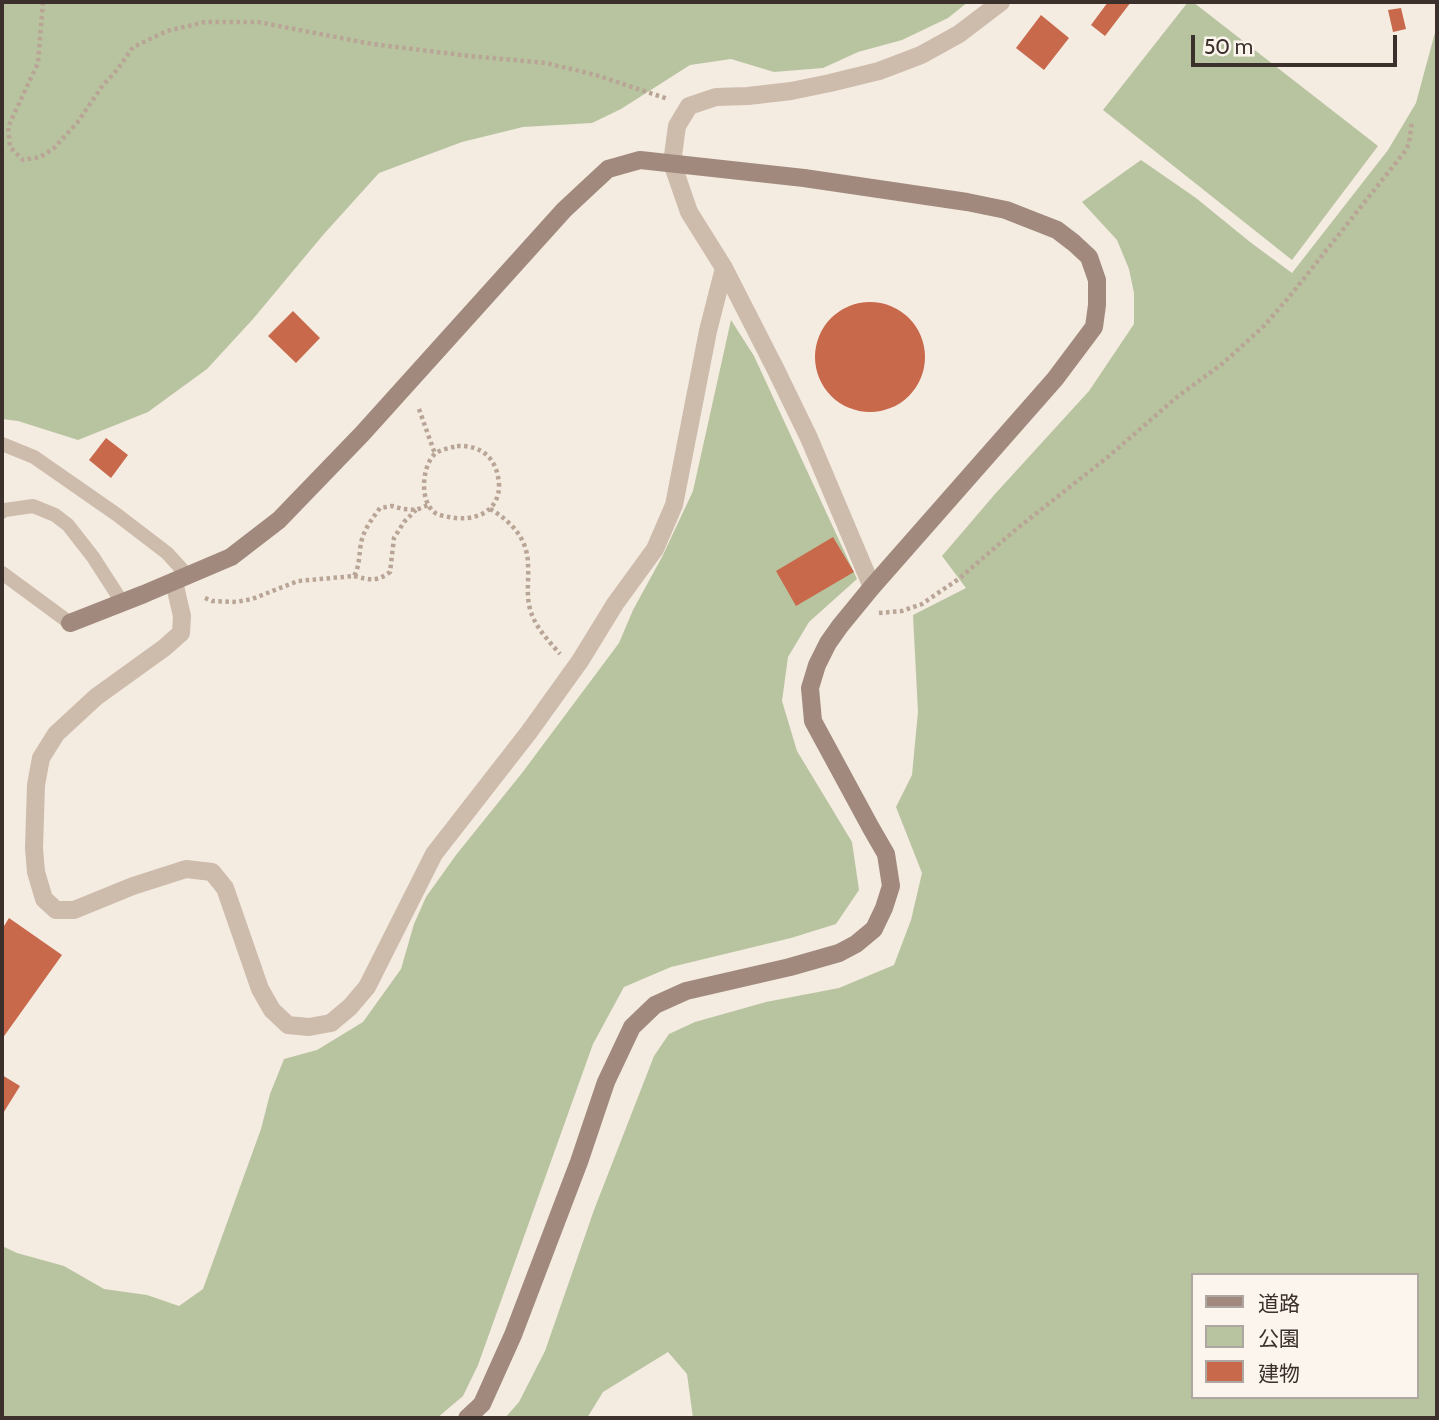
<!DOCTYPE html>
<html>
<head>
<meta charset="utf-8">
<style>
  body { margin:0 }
  #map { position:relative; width:1439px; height:1420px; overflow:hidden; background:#f4ebe1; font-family:Cabin,"Noto Sans JP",sans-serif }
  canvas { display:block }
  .frame { position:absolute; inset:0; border:4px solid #3b302b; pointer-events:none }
  .legend { position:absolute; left:1191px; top:1273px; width:228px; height:126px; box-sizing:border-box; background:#fbf5ee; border:2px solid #aea6a0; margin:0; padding:9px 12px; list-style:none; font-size:21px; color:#3b302b }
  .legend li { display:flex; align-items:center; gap:14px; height:35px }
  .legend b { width:35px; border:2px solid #aea6a0 }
  .scale { position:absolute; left:1191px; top:35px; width:206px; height:32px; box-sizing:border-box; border:4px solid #3b302b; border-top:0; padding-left:9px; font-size:21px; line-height:24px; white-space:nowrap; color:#3b302b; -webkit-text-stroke:5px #fbf5ee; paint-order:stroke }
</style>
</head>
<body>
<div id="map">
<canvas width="1439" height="1420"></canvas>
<div class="frame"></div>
<ul class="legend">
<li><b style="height:9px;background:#a18a7d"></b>道路</li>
<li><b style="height:19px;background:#b8c4a0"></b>公園</li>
<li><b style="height:19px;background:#c8694b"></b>建物</li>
</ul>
<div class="scale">50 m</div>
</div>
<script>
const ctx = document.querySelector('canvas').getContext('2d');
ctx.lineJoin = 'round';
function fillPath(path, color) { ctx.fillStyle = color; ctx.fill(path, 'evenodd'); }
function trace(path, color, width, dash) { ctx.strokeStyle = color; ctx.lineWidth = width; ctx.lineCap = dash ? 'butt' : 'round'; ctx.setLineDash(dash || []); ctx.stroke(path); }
const green = new Path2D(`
  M2,2H968L948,18L902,40L858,52L823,68L774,72L731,59L690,65L621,109L592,123L523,127L462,142L379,173L323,235L253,319L207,369L148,412L78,440L18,421L2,419Z
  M1188,2H1193L1378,146L1292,260L1103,110Z
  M1437,25V1418H693L687,1374L668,1352L603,1392L587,1418H505L519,1402L545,1351L594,1210L654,1056L669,1034L695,1022L766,1002L839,988L894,965L911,920L922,873L896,807L912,775L918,712L913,615L966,588L942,556L995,494L1089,391L1134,324V293L1129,269L1117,240L1082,202L1141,160L1196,198L1250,242L1292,273L1388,150L1416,103ZM1192,1275H1416V1397H1192Z
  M731,320L754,356L857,579L809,622L788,657L782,701L797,751L852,842L859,890L836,924L791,938L671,967L624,987L593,1044L478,1365L463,1396L437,1418H2V1246L17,1253L64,1266L104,1289L147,1295L179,1306L203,1289L261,1129L270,1094L284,1059L317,1050L363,1022L401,969L414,924L426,897L456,855L522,773L619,643L633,610L662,557L693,491Z`);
const building = new Path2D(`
  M1108,2H1131L1105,36L1091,25Z
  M1401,8L1406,29L1393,32L1388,10Z
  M1041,15L1069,38L1044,70L1016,48Z
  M815 357a55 55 0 1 1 110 0a55 55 0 1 1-110 0Z
  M293,311L320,338L296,363L268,336Z
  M106,438L128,455L111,478L89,460Z
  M833,537L854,572L796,606L776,571Z
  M9,918L62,955L2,1039V925L4,926Z
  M2,1075L20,1086L2,1115Z`);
const path = new Path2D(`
  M43,2L38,63L8,127L10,147L23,160L40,157L53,149L77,123L103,85L117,70L133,47L167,31L205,22H258L372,44L470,56L546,63L596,75L668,99
  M419,409L435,454
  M457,446C482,445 497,458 499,484C500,513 473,522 449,517C444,516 437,515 434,512C419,500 422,464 436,453C442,449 450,448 457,446Z
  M490,509C511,521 528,539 528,565C529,580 526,594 530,609C535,627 548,640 560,654
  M354,576C370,580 377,582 390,572L394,538L404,522L416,510
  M205,598L212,601L236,602L252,599L298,581L354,576C360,565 359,554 361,543C364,529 372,519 380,508L392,506L403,509L416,510L428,505
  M879,613L902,611L922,604L960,578L1014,531L1109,456L1177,397L1222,364L1264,326L1294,291L1406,150L1409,143L1412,121`);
const lane = new Path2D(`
  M2,444L34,457L116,514L167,553L188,576
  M2,512L5,510L33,506L55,515L68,525L93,557L122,602
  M2,573L70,623`);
const street = new Path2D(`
  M174,582L182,616L181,633L164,648L96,697L56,734L41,758L36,785L34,848L36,872L44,899L56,910H74L133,886L186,869L212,872L225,888L260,989L272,1010L288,1025L309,1027L331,1023L350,1007L367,987L434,854L529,732L580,661L615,604L655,549L674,505L708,331L724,268
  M872,587L809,438L776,370L724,268L689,212L672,163L677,126L689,106L716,97L748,96L791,91L830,83L879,71L921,55L959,34L1001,2`);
const secondary = new Path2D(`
  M70,623L144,594L231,557L279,520L362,434L564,210L608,169L640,160L804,178L967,202L1006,210L1057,230L1074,243L1089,257L1097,280V305L1094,327L1055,379L872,587L840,626L828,643L817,665L810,688L813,721L871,828L886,854L891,886L884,908L874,929L856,944L839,953L790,967L686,991L655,1005L632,1027L606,1082L579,1162L513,1335L482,1404L467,1418`);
fillPath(green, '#b8c4a0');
fillPath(building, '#c8694b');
trace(path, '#b9a596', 4.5, [3.5, 3.5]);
trace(lane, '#cdbbac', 14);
trace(street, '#cdbbac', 18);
trace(secondary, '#a18a7d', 18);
</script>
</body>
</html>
